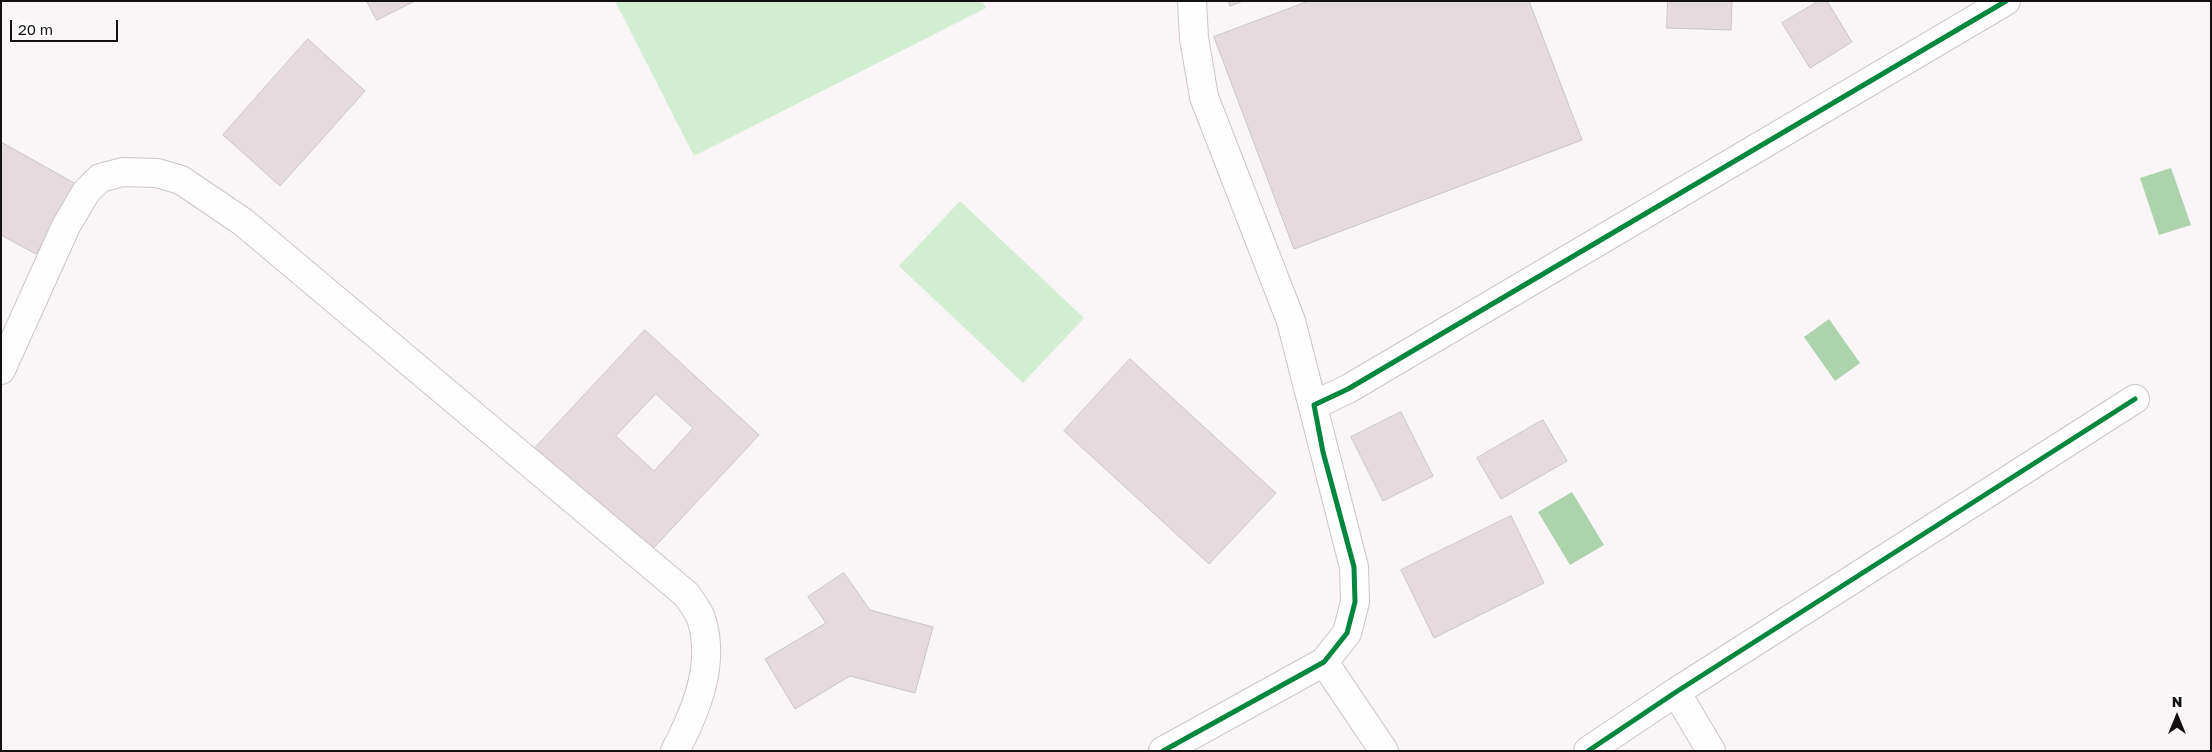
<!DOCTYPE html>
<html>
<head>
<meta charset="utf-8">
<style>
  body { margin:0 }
  #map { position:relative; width:2212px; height:752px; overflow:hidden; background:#faf5f7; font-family:"Golos Text",sans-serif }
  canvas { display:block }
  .frame { position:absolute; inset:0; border:2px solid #121010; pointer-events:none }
  .north { position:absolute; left:2152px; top:692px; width:50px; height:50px; -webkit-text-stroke:4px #fff; paint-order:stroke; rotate:0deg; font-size:14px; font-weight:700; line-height:20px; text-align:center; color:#121010 }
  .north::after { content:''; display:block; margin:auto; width:18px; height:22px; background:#121010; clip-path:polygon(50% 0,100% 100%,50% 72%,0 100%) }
  .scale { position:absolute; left:10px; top:20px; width:108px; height:22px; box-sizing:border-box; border:2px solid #121010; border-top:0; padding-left:6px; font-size:15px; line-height:18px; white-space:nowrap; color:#121010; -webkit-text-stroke:4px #fff; paint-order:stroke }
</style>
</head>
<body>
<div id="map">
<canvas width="2212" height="752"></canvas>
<div class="frame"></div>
<div class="north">N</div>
<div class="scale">20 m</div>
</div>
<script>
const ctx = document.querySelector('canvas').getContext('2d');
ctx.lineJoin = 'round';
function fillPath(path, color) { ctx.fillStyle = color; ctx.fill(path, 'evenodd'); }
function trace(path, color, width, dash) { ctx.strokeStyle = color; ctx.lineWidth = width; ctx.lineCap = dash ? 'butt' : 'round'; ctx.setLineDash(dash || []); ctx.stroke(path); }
const green = new Path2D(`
  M615,1H982L986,8L694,156Z
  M960,201L1084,318L1023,383L899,266Z`);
const water = new Path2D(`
  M2171,168L2191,225L2159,235L2140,178Z
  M1829,319L1860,363L1835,381L1804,337Z
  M1572,492L1604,545L1570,565L1538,512Z`);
const building = new Path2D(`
  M367,1H415L377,20Z
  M1229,1H1243L1230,6Z
  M1309,1H1529L1582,140L1294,249L1214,37Z
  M1668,1H1732L1731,30L1667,28Z
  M1819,1H1827L1852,42L1810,68L1782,23Z
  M308,39L365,91L280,186L223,135Z
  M1,142L76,184L36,254L1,235Z
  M645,330L759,435L648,554L535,448ZM656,394L693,428L654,471L616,436Z
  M1130,359L1276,493L1209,564L1064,431Z
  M1401,412L1433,476L1383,501L1351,437Z
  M1543,420L1567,461L1501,499L1477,458Z
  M1511,516L1544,583L1434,638L1401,570Z
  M844,573L870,610L933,627L915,693L850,676L795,709L765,659L826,623L808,597Z`);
const minor = new Path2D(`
  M1,370L66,226L86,192L100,178L123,172L157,173L181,180L243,222L687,595C691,602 698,610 701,618C716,664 696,711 675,751
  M1314,405L1348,389L2006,1
  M1324,662L1384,751
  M1676,692L1711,751
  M1163,751L1324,662L1347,633L1355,602L1354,567L1291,321L1204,97L1194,38L1192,1
  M1588,751L1676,692L2135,399`);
const cycleway = new Path2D(`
  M1163,751L1324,662L1347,633L1355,602L1354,567L1323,452L1314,405L1348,389L2006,1
  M1588,751L1676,692L2135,399`);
fillPath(green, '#d1efd0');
fillPath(water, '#acd3ac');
fillPath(building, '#e5dbde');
trace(building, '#c8c5c7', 1);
trace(minor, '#cbc7c9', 30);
trace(minor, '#fefefe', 28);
trace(cycleway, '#00873e', 5);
</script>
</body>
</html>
